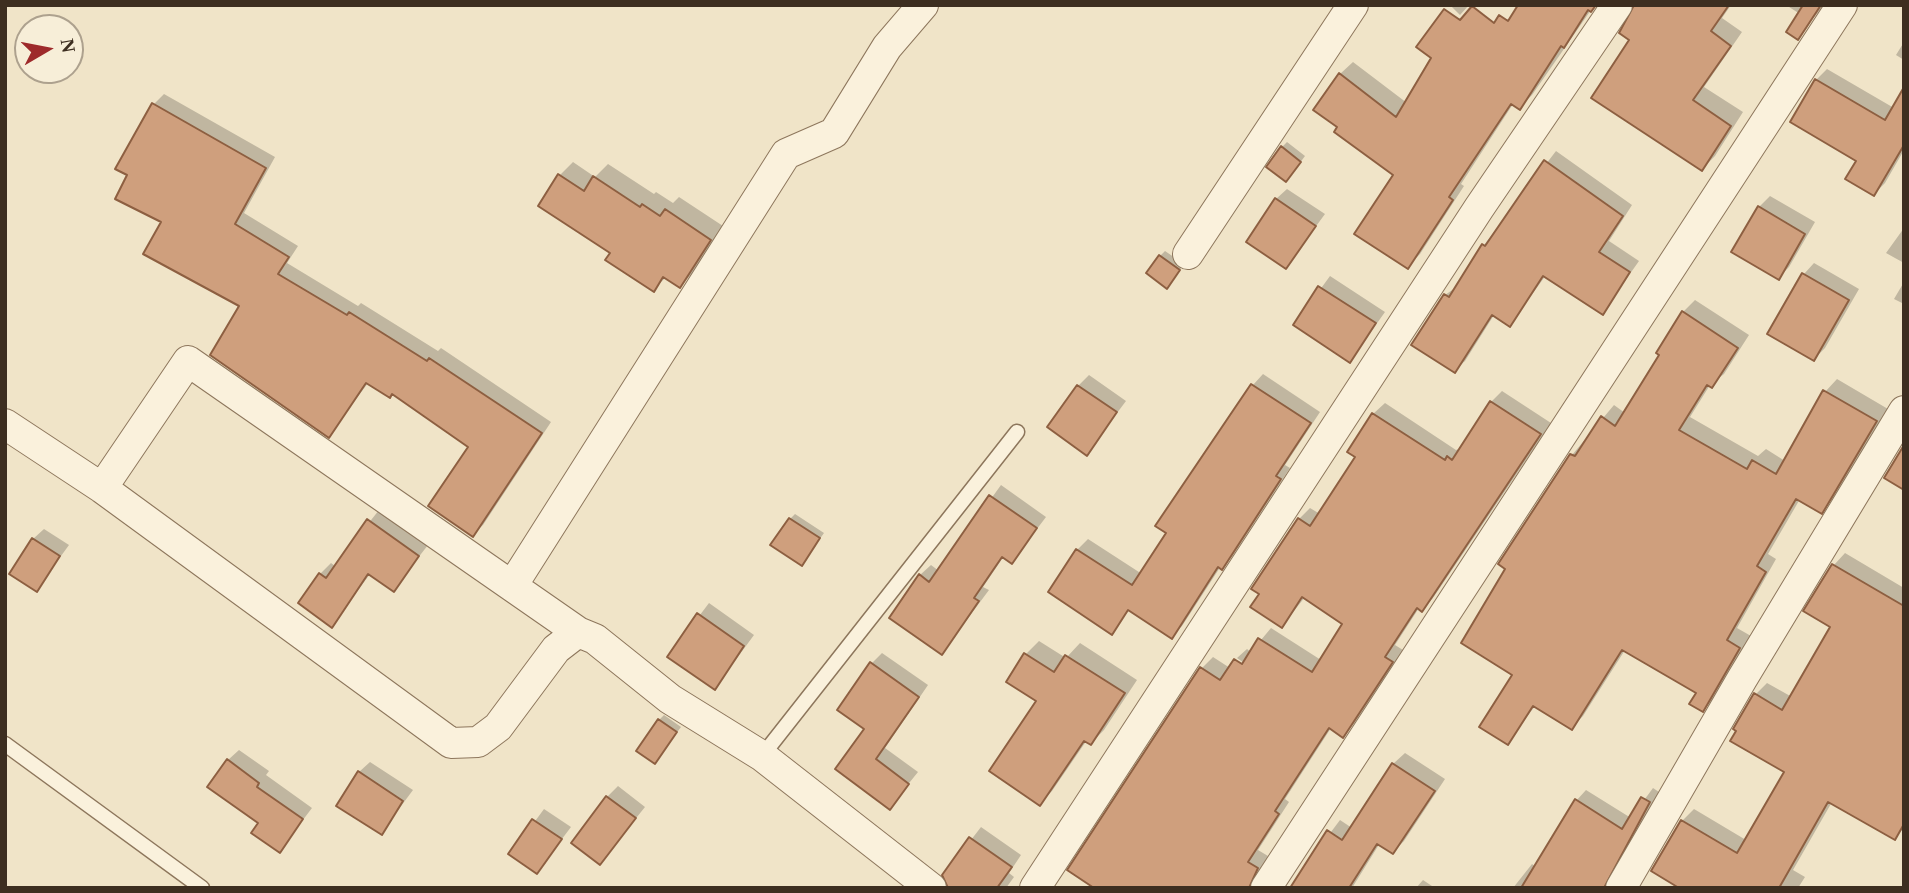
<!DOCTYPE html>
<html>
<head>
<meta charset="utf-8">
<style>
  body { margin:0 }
  #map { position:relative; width:1909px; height:893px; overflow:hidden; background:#f0e4c8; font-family:"Times New Roman",serif }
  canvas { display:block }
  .frame { position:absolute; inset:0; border:7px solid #3d2e20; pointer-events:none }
  .north { position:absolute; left:14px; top:14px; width:70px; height:70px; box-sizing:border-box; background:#f7eed8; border:2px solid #ada18e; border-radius:50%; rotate:80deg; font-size:19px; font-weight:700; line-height:28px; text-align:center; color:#3d2e20 }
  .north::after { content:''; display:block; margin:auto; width:24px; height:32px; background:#9e2a2b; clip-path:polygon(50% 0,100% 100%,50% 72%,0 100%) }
</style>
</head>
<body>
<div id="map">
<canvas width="1909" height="893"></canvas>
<div class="frame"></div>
<div class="north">N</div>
</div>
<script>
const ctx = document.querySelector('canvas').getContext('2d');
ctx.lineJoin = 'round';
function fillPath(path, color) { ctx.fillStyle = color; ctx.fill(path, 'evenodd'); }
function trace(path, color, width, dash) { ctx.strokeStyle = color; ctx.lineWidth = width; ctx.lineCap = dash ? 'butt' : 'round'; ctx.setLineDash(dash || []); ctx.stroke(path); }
const shadow = new Path2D(`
  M1450,5H1469L1460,15Z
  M1519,5L1591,10L1532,95L1519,108L1513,104L1461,184L1464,186L1420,254L1407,267L1395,174L1340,127V74L1353,62L1407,103L1468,85Z
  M1634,5H1731L1722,18L1742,32L1704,87L1743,112L1715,156L1702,169L1631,39Z
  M1786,5H1824L1798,37L1800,14Z
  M1904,42V60L1896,55Z
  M1827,69L1894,108L1904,91V150L1885,183L1874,194L1816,80Z
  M164,94L275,157L244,213L298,246L287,263L358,306L361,303L438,351L441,348L551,422L483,525L472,535L470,447L393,393L368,383L329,435L241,305L163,221L130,175L154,104Z
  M1287,142L1305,156L1291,175L1282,147Z
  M1556,151L1632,205L1609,241L1639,261L1603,312L1546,275L1510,325L1494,315L1465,361L1454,371L1445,295L1458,286L1484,245Z
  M573,162L595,177L608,164L654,194L656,192L673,203L679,197L723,226L693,273L680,286L666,277L653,290L613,253L560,175Z
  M1287,189L1325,214L1286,267L1276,199Z
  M1770,196L1815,222L1789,267L1778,278L1759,207Z
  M1904,228V263L1886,253Z
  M1165,251L1184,264L1172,281L1160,256Z
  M1814,263L1859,289L1825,348L1814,359L1804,274Z
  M1330,276L1385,312L1350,361L1295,324Z
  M1904,282V304L1894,299Z
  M1695,300L1749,335L1724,374L1710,385L1690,417L1758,456L1766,449L1785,461L1825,392L1837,379L1888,409L1833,499L1821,511L1800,499L1768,554L1776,559L1737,628L1751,636L1715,698L1703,710L1698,692L1625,650L1583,716L1571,728L1535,706L1507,743L1515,674L1572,455L1614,405L1625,413L1662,354L1683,312Z
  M1263,374L1320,412L1285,465L1290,468L1232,557L1221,566L1182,626L1171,636L1130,609L1112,632L1077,550L1088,539L1142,574L1169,533L1157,525L1253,385Z
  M1089,375L1126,401L1087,453L1078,386Z
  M1502,391L1551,423L1433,598L1422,610L1419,608L1395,645L1403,650L1354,724L1343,735L1331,728L1285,799L1289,802L1258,850L1268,856L1259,874L1266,888H1088L1090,883L1070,870L1202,668L1213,657L1230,668L1235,662L1250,667L1237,658L1247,649L1251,652L1271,628L1321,660L1345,623L1305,597L1282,626L1299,519L1310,508L1320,514L1358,456L1373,414L1385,403L1456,450L1462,448L1491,402Z
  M1001,485L1046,517L1012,562L1004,556L983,587L989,590L942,653L920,575L931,565L939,571Z
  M379,510L428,545L393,590L370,574L332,625L320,574L331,563L335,566Z
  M795,514L824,533L802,564L790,519Z
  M44,529L69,545L37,589L33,539Z
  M1845,553L1904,588V828L1894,838L1832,802L1793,870L1805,877L1798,888H1679L1682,821L1694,809L1746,840L1786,771L1755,695L1767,683L1792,697L1833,626L1806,611L1834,565Z
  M709,603L754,635L715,688L669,656Z
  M1039,641L1066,658L1080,643L1137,680L1104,730L1091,743L1087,740L1052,791L1039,804L1038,700L1026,654Z
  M882,653L928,685L885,748L918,772L889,808L866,729L871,664Z
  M664,715L681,727L655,762L659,720Z
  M239,750L269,771L266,775L312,808L280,850L260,823L228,760Z
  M1405,753L1445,779L1404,841L1393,852L1380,843L1352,888H1289L1340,820L1352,828L1393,764Z
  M370,762L413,790L381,833L359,772Z
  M618,786L645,807L600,863L607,797Z
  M1653,788L1659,792L1614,874L1604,884L1582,888H1513L1532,864L1536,867L1576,801L1586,790L1631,818Z
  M544,809L571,827L537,872L511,854Z
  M981,827L1021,855L1009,873L1014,877L1006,888H950L944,875Z
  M1423,880L1435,888H1416Z`);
const building = new Path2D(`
  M1518,5H1596L1591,12L1588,10L1564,48L1561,46L1520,110L1511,104L1449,197L1453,200L1408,269L1354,234L1393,175L1334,132L1337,127L1313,110L1339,73L1396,117L1431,58L1416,47L1444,9L1460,20L1472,6L1494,23L1499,15L1508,21Z
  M1634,5H1729L1711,31L1731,46L1693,100L1731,126L1702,171L1591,98L1629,40L1619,33Z
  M1803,5H1821L1798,40L1786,32Z
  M1815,79L1885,120L1904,87V145L1874,196L1845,179L1856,161L1790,122Z
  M152,103L266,168L235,224L289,257L278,274L347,315L349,312L427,361L429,358L542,433L473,537L428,506L468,447L392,394L390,398L366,383L329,438L210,355L239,306L143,254L161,222L115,199L127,175L115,169Z
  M1281,146L1301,162L1286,182L1266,167Z
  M1544,160L1623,216L1599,252L1630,272L1603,315L1543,276L1510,327L1492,315L1455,373L1411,345L1444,294L1449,297L1482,244L1485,246Z
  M558,174L584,191L593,176L640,207L642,204L660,216L665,209L711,240L680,288L663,277L654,292L605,260L610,253L538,206Z
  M1275,198L1316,226L1286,269L1246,242Z
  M1758,206L1805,234L1779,280L1731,252Z
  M1159,255L1180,270L1167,289L1146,273Z
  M1802,273L1849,300L1814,361L1767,334Z
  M1318,286L1376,323L1350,363L1293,325Z
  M1682,311L1738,348L1712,388L1707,385L1679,430L1747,469L1752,460L1776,474L1823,390L1877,421L1822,514L1796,499L1757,566L1766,572L1727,640L1740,648L1703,712L1689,704L1696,693L1622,650L1572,730L1533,706L1508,745L1479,727L1512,675L1461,643L1505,569L1498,564L1570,454L1575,456L1601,416L1615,426L1659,355L1656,353Z
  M1251,384L1311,423L1276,476L1281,479L1222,570L1218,567L1172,639L1128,610L1112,635L1048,592L1076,549L1132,585L1166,533L1155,526Z
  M1077,385L1117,412L1087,456L1047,427Z
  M1490,401L1541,434L1422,612L1417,608L1385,657L1393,662L1343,738L1329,728L1275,811L1279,814L1248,862L1258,868L1249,888H1094L1067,870L1200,667L1220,680L1234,659L1242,664L1258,638L1312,672L1342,624L1302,597L1282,628L1250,607L1259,594L1251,589L1298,518L1310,526L1355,457L1347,452L1372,413L1445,460L1447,456L1452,460Z
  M1904,445V490L1884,478Z
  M989,495L1037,528L1012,564L1002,557L974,598L979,601L942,655L889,618L919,574L929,582Z
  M789,518L820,538L802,566L770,545Z
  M367,519L419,556L394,592L368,574L332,628L298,603L319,573L326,578Z
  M32,538L60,556L37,592L9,574Z
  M1832,564L1904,606V824L1895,840L1828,802L1779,888H1679L1651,871L1681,820L1737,853L1784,772L1730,741L1736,731L1733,729L1754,693L1782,710L1830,627L1803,611Z
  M697,613L744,646L715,690L667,657Z
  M1024,653L1054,672L1065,655L1125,693L1091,745L1084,741L1040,806L989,771L1036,701L1006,682Z
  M870,662L919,697L876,759L909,784L890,810L835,769L864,729L837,710Z
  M658,719L677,732L655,764L636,751Z
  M227,759L259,783L257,787L303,819L280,853L251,833L258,823L207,787Z
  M1392,763L1435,791L1393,854L1377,844L1349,888H1290L1327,830L1342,840Z
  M358,771L403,801L382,835L336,806Z
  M606,796L636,818L600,865L571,843Z
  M1641,797L1650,802L1604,888H1521L1575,799L1622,829Z
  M532,819L562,839L537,874L508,854Z
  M969,837L1012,867L997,888H948L942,875Z`);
const lane = new Path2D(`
  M5,744L202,888
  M762,756L1017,432`);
const street = new Path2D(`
  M1188,254L1353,5
  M5,424L102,488L451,743L478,742L498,727L556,649L578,632L595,639L670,699L762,756L931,888
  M102,488L188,361L578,632
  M512,586L786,154L834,133L887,47L923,5
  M1035,888L1479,208L1617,5
  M1266,888L1842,5
  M1621,888L1742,679L1904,411`);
fillPath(shadow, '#0003');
fillPath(building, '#cf9f7d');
trace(building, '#8d5f41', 2);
trace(lane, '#8d765c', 17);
trace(street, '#8d765c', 32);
trace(lane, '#faf1dc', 14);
trace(street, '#faf1dc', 30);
</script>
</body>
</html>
